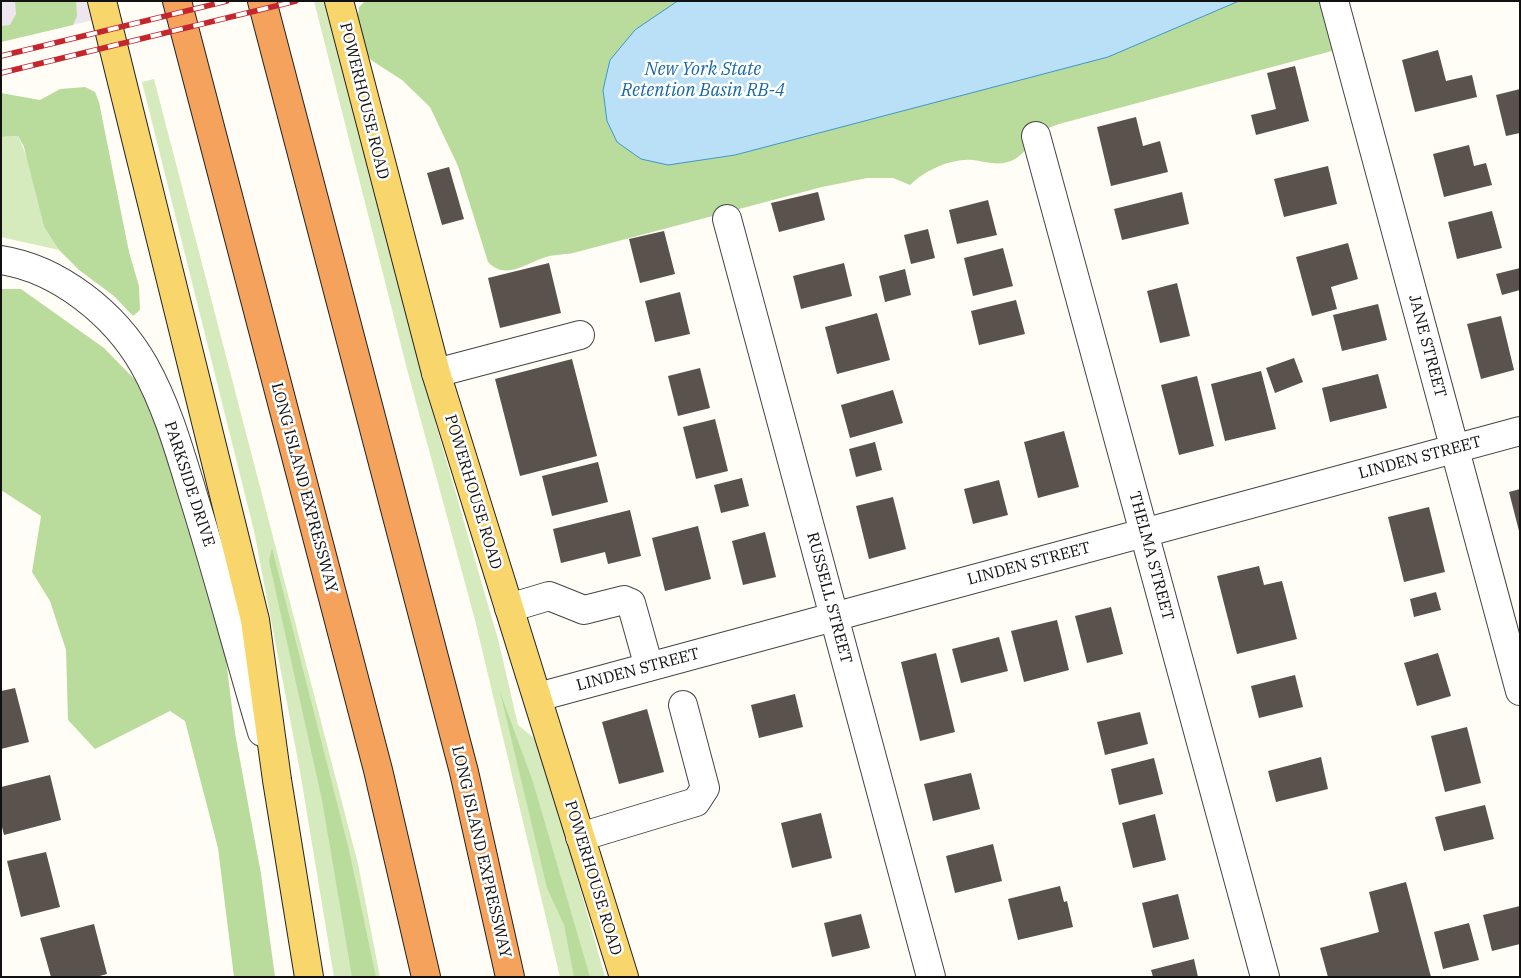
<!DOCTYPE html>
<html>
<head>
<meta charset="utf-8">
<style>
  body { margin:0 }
  #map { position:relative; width:1521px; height:978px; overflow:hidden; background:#fffdf5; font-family:"IBM Plex Serif",serif }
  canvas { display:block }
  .frame { position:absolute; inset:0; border:2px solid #111; pointer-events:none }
</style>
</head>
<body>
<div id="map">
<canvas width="1521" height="978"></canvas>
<div class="frame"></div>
</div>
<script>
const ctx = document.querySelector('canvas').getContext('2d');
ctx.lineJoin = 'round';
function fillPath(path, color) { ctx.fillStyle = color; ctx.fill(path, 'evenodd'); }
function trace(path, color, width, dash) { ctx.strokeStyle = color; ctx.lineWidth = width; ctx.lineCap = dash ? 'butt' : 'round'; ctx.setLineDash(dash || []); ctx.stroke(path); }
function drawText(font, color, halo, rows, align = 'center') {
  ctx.font = font + ' "IBM Plex Serif",serif'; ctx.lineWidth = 5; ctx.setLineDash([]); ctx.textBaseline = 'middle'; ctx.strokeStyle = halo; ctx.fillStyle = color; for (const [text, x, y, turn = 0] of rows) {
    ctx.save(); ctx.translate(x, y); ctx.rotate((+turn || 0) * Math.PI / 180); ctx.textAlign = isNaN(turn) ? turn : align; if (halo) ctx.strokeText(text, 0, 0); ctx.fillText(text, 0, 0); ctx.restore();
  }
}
const industrial = new Path2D(`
  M1,1H102L106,17L1,42Z`);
const green = new Path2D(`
  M314,1H324L424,383L499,643L518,725L539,742L605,977H560L475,620L407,369Z
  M154,79L358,864L380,977H334L300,771L254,531L142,82Z
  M18,136L27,157L44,227L59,250L1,237V137Z`);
const forest = new Path2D(`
  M15,1H76L77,16L73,25L1,42V26L10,25L16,14Z
  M365,1H1331L1343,48L1059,124C1054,126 1046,128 1041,131C1030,140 1026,155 1011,161C998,166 987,162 973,160C952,158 925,170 910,185L893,178H867L822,187L577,252C566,255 556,254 546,257C526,263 506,281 488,262L458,166L430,107L402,80L371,60L360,42L357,24L359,7Z
  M85,87L95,92L99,102L129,252L139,286L140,310L133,316L114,296L79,270L59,250L44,227L24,147L18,136L1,137V93L40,100L60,89Z
  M1,289H21L104,348L145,390L222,626L235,733L261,874L275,977H234L218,848L185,721L170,711L95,749L68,720L66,650L50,601L32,572L41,516L1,490Z
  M272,548L349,850L376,977H352L322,800L269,561Z
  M500,692L533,782L590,977H574L564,925L547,888Z`);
const water = new Path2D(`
  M678,1H1239L1108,57L735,155L668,165L641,159L617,142L607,121L603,90L610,60L635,30Z`);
const building = new Path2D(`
  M1438,50L1446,81L1472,75L1477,97L1415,112L1402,60Z
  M1295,66L1309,121L1256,135L1251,115L1276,109L1267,73Z
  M1520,89V133L1506,136L1496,95Z
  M1136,117L1143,146L1160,141L1168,172L1111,186L1097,127Z
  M1469,145L1474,166L1486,163L1492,185L1444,197L1433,154Z
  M1328,166L1337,204L1284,217L1274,179Z
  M449,167L464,219L442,225L427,173Z
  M818,192L825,220L779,232L771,203Z
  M1182,192L1189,224L1122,240L1114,209Z
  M988,200L997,235L957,244L949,210Z
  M1492,211L1502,248L1457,259L1448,222Z
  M928,229L935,258L911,264L904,235Z
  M664,231L675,274L640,283L629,239Z
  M1348,243L1358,279L1331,287L1337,309L1312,316L1296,257Z
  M1003,248L1013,286L973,296L964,258Z
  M549,263L561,313L500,328L488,278Z
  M844,263L852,296L801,309L793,276Z
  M1520,268V290L1502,295L1496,274Z
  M905,269L911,295L885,302L879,276Z
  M1177,283L1190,336L1160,343L1147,291Z
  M680,292L690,334L655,342L645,301Z
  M1016,300L1025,334L979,345L971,311Z
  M1378,304L1387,340L1342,351L1333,315Z
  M877,313L890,360L837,374L825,327Z
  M1501,316L1514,370L1481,379L1467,324Z
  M1294,358L1303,382L1275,393L1266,368Z
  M572,359L597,456L520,476L495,379Z
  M700,368L710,408L678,416L668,376Z
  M1261,371L1276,429L1225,441L1211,384Z
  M1378,374L1387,408L1330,422L1322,388Z
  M1197,376L1214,446L1179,455L1161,385Z
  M893,390L903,423L850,438L841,405Z
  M715,419L728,471L696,479L683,427Z
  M1064,431L1079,487L1038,498L1024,442Z
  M875,442L882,470L856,477L849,449Z
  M598,462L608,502L552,516L542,476Z
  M742,478L749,506L721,513L714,485Z
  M999,480L1008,515L973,524L964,489Z
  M1520,489V531H1519L1509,492Z
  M893,497L906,549L869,559L856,506Z
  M1429,507L1445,572L1404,582L1388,517Z
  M630,510L641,556L608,564L605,552L561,563L553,529Z
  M698,526L711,579L665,591L652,538Z
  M765,532L776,577L743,585L732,541Z
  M1259,566L1264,585L1282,581L1297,639L1237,654L1217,576Z
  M1436,592L1441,610L1414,617L1410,599Z
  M1111,607L1123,654L1087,663L1075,616Z
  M1057,620L1069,670L1024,682L1011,631Z
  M999,637L1008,671L961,683L952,649Z
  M936,653L955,732L920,741L901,662Z
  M1438,653L1451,696L1417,706L1404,663Z
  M1295,675L1303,707L1259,718L1251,686Z
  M15,688L29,742L1,749V691Z
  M795,694L803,727L759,738L751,705Z
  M647,709L664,772L619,784L602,722Z
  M1140,712L1148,744L1105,755L1097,722Z
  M1467,727L1481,783L1445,792L1431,736Z
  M1321,757L1328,789L1276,802L1268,771Z
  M1154,758L1163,794L1119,805L1111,769Z
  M971,773L980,809L933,821L924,784Z
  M50,775L61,820L4,835L1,823V787Z
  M1485,805L1494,839L1444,851L1435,817Z
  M821,813L832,858L792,868L781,823Z
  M1155,814L1166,860L1133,868L1122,823Z
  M993,844L1002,881L955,893L946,856Z
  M46,852L60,907L21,917L7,861Z
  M1406,882L1431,977H1328L1320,948L1379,932L1369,892Z
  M1060,886L1064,902L1067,901L1073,927L1018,940L1008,899Z
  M1178,894L1189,939L1153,948L1142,903Z
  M1520,906V944L1492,951L1483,915Z
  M861,914L870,948L832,957L824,923Z
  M1469,923L1479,960L1443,969L1434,932Z
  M94,924L107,974L96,977H51L40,938Z
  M1194,959L1198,977H1153L1151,970Z`);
const minor = new Path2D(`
  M1334,1L1520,691
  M1036,136L1265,977
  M727,219L931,977
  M1,260C59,269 115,314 144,365C166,404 179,449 192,492C217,571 238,652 262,732
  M436,373L580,335
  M509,608L549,596L584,610L624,600L631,603L649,667
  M538,697L1520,431
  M580,837L696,802L705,788L683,705`);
const major = new Path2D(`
  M102,1L255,620L277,780L309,977
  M339,1L436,373L624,977`);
const highway = new Path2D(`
  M177,1L378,770L426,977
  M262,1L464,772L510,977`);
const rail = new Path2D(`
  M1,56L227,1
  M1,73L296,1`);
const streetNames = [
  ["POWERHOUSE ROAD",364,101,76],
  ["JANE STREET",1427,346,75],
  ["LINDEN STREET",1420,458,-15],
  ["PARKSIDE DRIVE",189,484,72],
  ["LONG ISLAND EXPRESSWAY",304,488,75],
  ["POWERHOUSE ROAD",473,492,73],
  ["THELMA STREET",1151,556,75],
  ["LINDEN STREET",1029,564,-15],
  ["RUSSELL STREET",829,598,75],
  ["LINDEN STREET",638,670,-15],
  ["LONG ISLAND EXPRESSWAY",481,852,77],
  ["POWERHOUSE ROAD",593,878,73]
];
const waterNames = [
  ["New York State",703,70],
  ["Retention Basin RB-4",703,91]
];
fillPath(industrial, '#eee6ef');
fillPath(green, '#d5ebbd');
fillPath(forest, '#b9dc9c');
fillPath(water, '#b9e0f7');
trace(water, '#3f96cf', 1);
fillPath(building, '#5a524d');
trace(minor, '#444', 30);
trace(major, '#222', 30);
trace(highway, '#222', 30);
trace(minor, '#fff', 28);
trace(major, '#f9d66b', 28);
trace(highway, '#f5a25d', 28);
trace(rail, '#c4262e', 5.5);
trace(rail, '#fff', 4, [11]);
drawText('16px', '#111', '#fff', streetNames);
drawText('italic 18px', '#1768a6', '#fff', waterNames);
</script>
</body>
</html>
